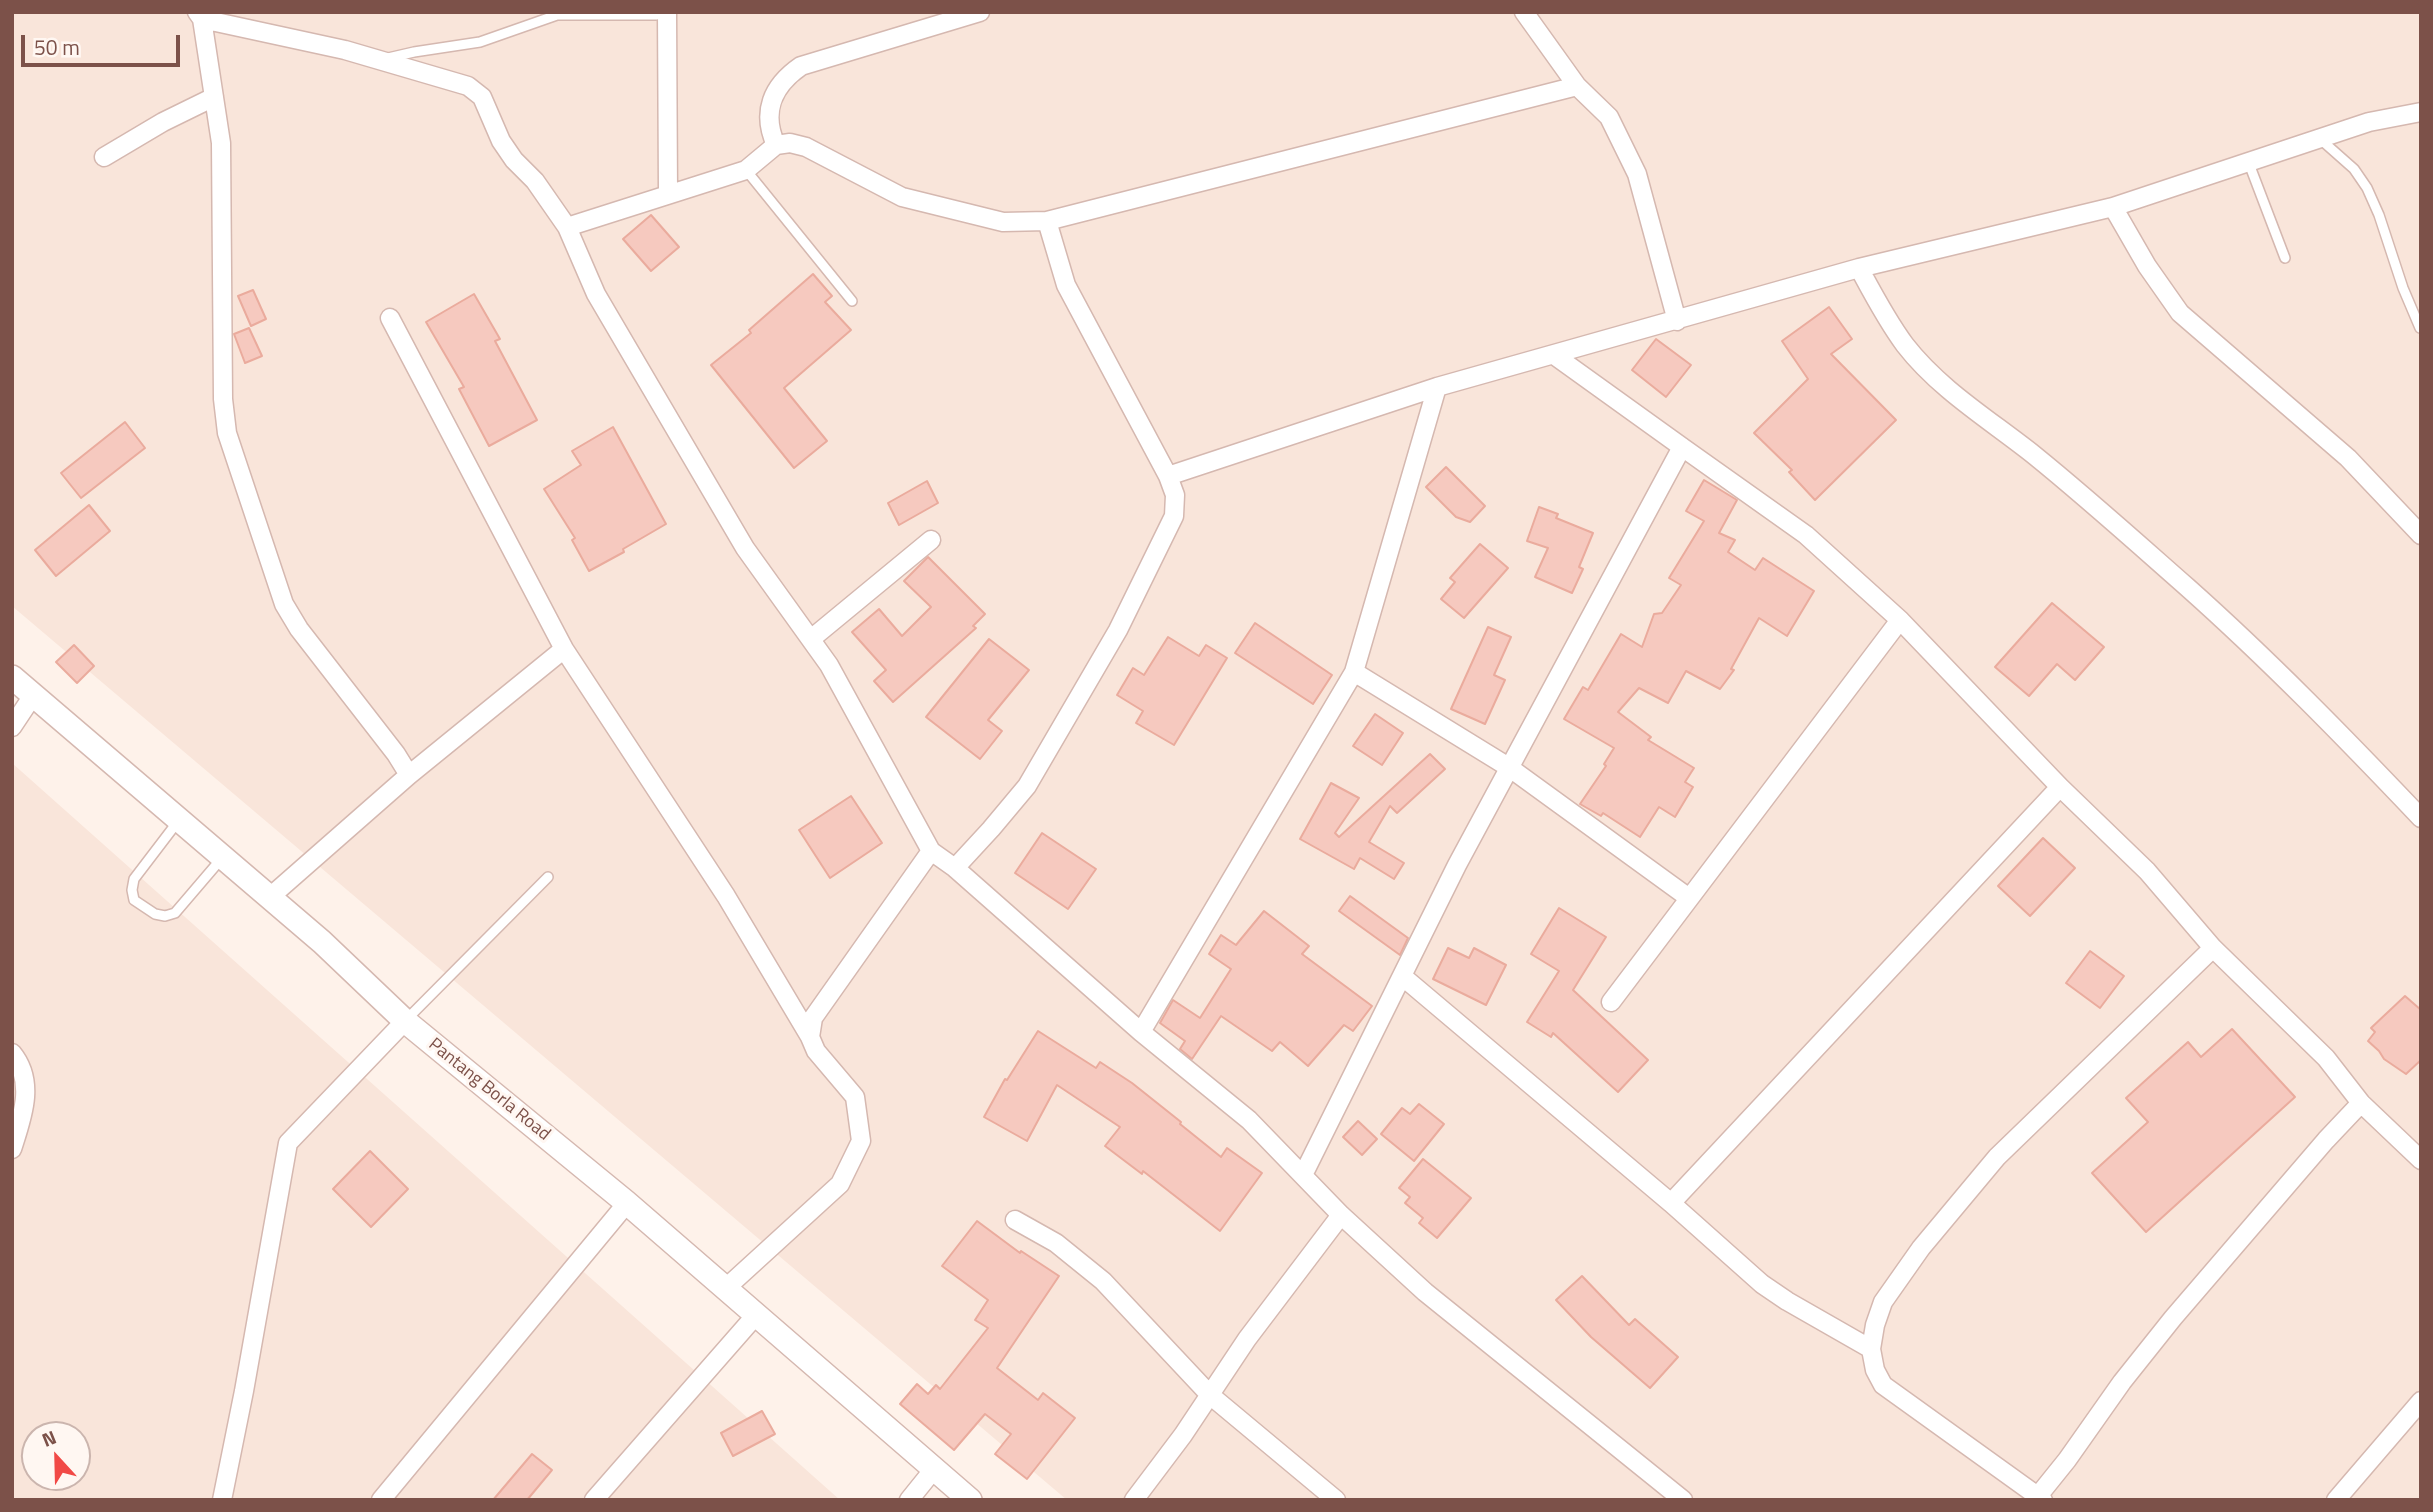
<!DOCTYPE html>
<html>
<head>
<meta charset="utf-8">
<style>
  body { margin:0 }
  #map { position:relative; width:2433px; height:1512px; overflow:hidden; background:#fef2ea; font-family:"Titillium Web",sans-serif }
  canvas { display:block }
  .frame { position:absolute; inset:0; border:14px solid #7c5149; pointer-events:none }
  .north { position:absolute; left:21px; top:1421px; width:70px; height:70px; box-sizing:border-box; background:#fff7f2; border:2px solid #cbb5ae; border-radius:50%; rotate:338deg; font-size:19px; font-weight:700; line-height:28px; text-align:center; color:#7c5149 }
  .north::after { content:''; display:block; margin:auto; width:24px; height:32px; background:#f14946; clip-path:polygon(50% 0,100% 100%,50% 72%,0 100%) }
  .scale { position:absolute; left:21px; top:35px; width:159px; height:32px; box-sizing:border-box; border:4px solid #7c5149; border-top:0; padding-left:9px; font-size:21px; line-height:24px; white-space:nowrap; color:#7c5149; -webkit-text-stroke:5px #fff7f2; paint-order:stroke }
</style>
</head>
<body>
<div id="map">
<canvas width="2433" height="1512"></canvas>
<div class="frame"></div>
<div class="north">N</div>
<div class="scale">50 m</div>
</div>
<script>
const ctx = document.querySelector('canvas').getContext('2d');
ctx.lineJoin = 'round';
function fillPath(path, color) { ctx.fillStyle = color; ctx.fill(path, 'evenodd'); }
function trace(path, color, width, dash) { ctx.strokeStyle = color; ctx.lineWidth = width; ctx.lineCap = dash ? 'butt' : 'round'; ctx.setLineDash(dash || []); ctx.stroke(path); }
function drawText(font, color, halo, rows, align = 'center') {
  ctx.font = font + ' "Titillium Web",sans-serif'; ctx.lineWidth = 6; ctx.setLineDash([]); ctx.textBaseline = 'middle'; ctx.strokeStyle = halo; ctx.fillStyle = color; for (const [text, x, y, turn = 0] of rows) {
    ctx.save(); ctx.translate(x, y); ctx.rotate((+turn || 0) * Math.PI / 180); ctx.textAlign = isNaN(turn) ? turn : align; if (halo) ctx.strokeText(text, 0, 0); ctx.fillText(text, 0, 0); ctx.restore();
  }
}
const residential = new Path2D(`
  M12,12H2421V1500H1067L12,606Z
  M12,763L840,1500H12ZM35,1435H77V1477H35Z`);
const building = new Path2D(`
  M651,215L679,247L651,271L623,239Z
  M813,274L832,296L825,302L851,330L784,388L827,441L794,468L711,365L751,333L749,330Z
  M253,290L266,319L251,326L238,296Z
  M474,294L500,339L495,341L537,420L489,446L459,389L464,387L426,322Z
  M1829,307L1852,339L1831,354L1896,420L1815,500L1789,472L1792,470L1754,433L1808,379L1782,341Z
  M249,328L262,356L245,363L234,334Z
  M1656,339L1691,365L1666,397L1632,370Z
  M125,422L145,448L81,498L61,473Z
  M613,427L666,524L623,549L624,552L589,571L572,540L575,538L544,489L581,465L572,451Z
  M1446,467L1485,506L1470,522L1456,517L1426,487Z
  M1704,480L1737,500L1719,533L1735,540L1728,552L1755,570L1763,558L1814,591L1787,636L1759,618L1731,669L1734,670L1720,689L1686,671L1668,703L1639,688L1618,712L1651,737L1648,740L1694,768L1685,782L1693,787L1675,817L1659,807L1640,837L1603,813L1601,816L1580,804L1606,766L1604,764L1614,748L1564,719L1583,687L1588,690L1621,634L1642,647L1654,614L1662,613L1681,585L1669,578L1704,521L1686,511Z
  M927,481L938,503L899,525L888,503Z
  M89,505L110,531L56,576L35,550Z
  M1539,507L1558,514L1556,518L1593,533L1579,567L1583,569L1572,593L1535,577L1548,548L1527,541Z
  M1480,544L1508,568L1464,618L1441,599L1455,582L1450,578Z
  M928,557L985,614L973,626L976,628L893,702L874,681L886,670L852,632L879,609L902,636L931,607L904,581Z
  M2052,603L2104,647L2075,680L2057,664L2029,696L1995,667Z
  M1255,623L1332,675L1313,704L1235,653Z
  M1488,627L1511,637L1494,675L1505,680L1485,724L1451,709Z
  M1168,637L1199,656L1206,645L1227,658L1174,745L1136,723L1143,711L1117,695L1133,668L1144,675Z
  M989,639L1029,670L988,720L1002,731L980,759L926,717Z
  M74,645L94,666L77,683L56,662Z
  M1375,714L1403,733L1382,765L1353,746Z
  M1430,754L1445,769L1397,813L1390,806L1369,842L1404,863L1394,879L1360,858L1354,869L1300,839L1331,783L1359,798L1335,833L1339,837Z
  M851,796L882,843L830,878L799,830Z
  M1042,833L1096,869L1068,909L1015,873Z
  M2043,838L2075,868L2030,916L1998,886Z
  M1350,896L1408,938L1400,955L1339,911Z
  M1559,908L1606,937L1573,990L1648,1060L1618,1092L1553,1033L1551,1037L1527,1022L1559,971L1531,954Z
  M1264,911L1309,946L1302,954L1372,1006L1353,1031L1344,1025L1308,1066L1280,1042L1272,1051L1221,1016L1192,1059L1180,1049L1185,1041L1160,1023L1173,1000L1200,1018L1231,969L1209,954L1221,935L1236,945Z
  M1448,948L1469,958L1474,948L1506,965L1486,1005L1433,979Z
  M2090,951L2124,976L2100,1008L2066,983Z
  M2405,996L2421,1010V1060L2406,1074L2384,1059L2379,1051L2368,1041L2375,1032L2371,1028Z
  M2232,1029L2295,1097L2146,1232L2092,1173L2148,1122L2126,1098L2188,1042L2201,1057Z
  M1038,1031L1096,1068L1100,1062L1132,1083L1181,1122L1180,1124L1221,1157L1227,1148L1262,1173L1220,1231L1143,1171L1142,1174L1105,1146L1120,1127L1057,1085L1027,1141L984,1117L1005,1079L1007,1080Z
  M1419,1104L1444,1124L1414,1161L1381,1134L1402,1108L1410,1114Z
  M1358,1121L1377,1139L1362,1155L1343,1137Z
  M370,1151L408,1189L371,1227L333,1189Z
  M1423,1159L1471,1198L1437,1238L1419,1223L1423,1218L1405,1203L1410,1197L1399,1188Z
  M977,1221L1020,1253L1021,1251L1059,1276L997,1368L1038,1400L1043,1393L1075,1418L1027,1479L995,1454L1011,1434L985,1414L954,1450L900,1404L917,1384L928,1394L936,1385L940,1389L988,1328L975,1320L988,1300L942,1266Z
  M1582,1276L1629,1325L1635,1319L1678,1357L1650,1388L1591,1337L1556,1300Z
  M762,1411L775,1434L733,1456L721,1433Z
  M532,1454L552,1470L527,1500H493Z`);
const service = new Path2D(`
  M388,58L414,52L480,42L557,15H656L663,12
  M2319,138L2354,169L2367,188L2379,215L2403,288L2420,328
  M2248,161L2285,258
  M746,170L852,301
  M179,820L134,879L132,890L134,900L155,914L165,916L175,913L222,858
  M406,1020L548,877`);
const minor = new Path2D(`
  M197,12L202,19L345,50L468,86L482,97L501,141L514,160L535,181L567,227L596,294L745,548L829,665L931,851L955,868L1141,1032L1249,1120L1341,1215L1425,1292L1683,1500
  M667,12L668,193
  M1524,12L1577,86L1609,117L1637,174L1677,321
  M202,19L221,143L223,399L227,433L284,604L299,629L396,754L409,775L270,897
  M776,145C761,112 772,86 801,66L980,12
  M104,157L163,122L214,97
  M2113,207L2369,122L2421,112
  M1047,221L1066,285L1168,476
  M567,227L746,170L776,145L790,143L806,147L902,197L1003,222L1047,221L1577,86
  M1859,268C1873,294 1887,321 1905,345C1940,390 1990,420 2034,455C2086,497 2137,543 2187,587C2269,660 2345,738 2421,818
  M390,318L564,649L726,896L810,1037
  M1554,355L1682,447
  M811,639L931,540
  M1354,672L1437,387
  M12,727L34,694
  M409,775L564,649
  M955,868L991,829L1027,786L1118,630L1174,516L1175,495L1168,476L1437,387L1859,268L2113,207L2147,266L2180,313L2348,458L2421,535
  M1402,976L1671,1203L1762,1284L1787,1301L1871,1349
  M1611,1002L1900,620
  M1141,1032L1354,672L1510,768L1689,898
  M12,1053C36,1082 22,1118 12,1149
  M1303,1175L1457,865L1682,447L1806,535L1900,620L2060,787L2147,871L2213,948L2326,1058L2361,1103L2421,1160
  M1671,1203L2060,787
  M1015,1220L1056,1243L1103,1281L1210,1395L1336,1500
  M726,1288L840,1184L861,1141L855,1097L816,1051L810,1037L813,1018L931,851
  M2038,1496L2067,1460L2122,1382L2173,1318L2326,1140L2361,1103
  M222,1500L244,1391L288,1143L405,1021
  M381,1500L627,1203
  M594,1500L756,1315
  M909,1500L934,1469
  M1134,1500L1183,1435L1247,1339L1341,1215
  M2043,1500L1883,1385L1875,1370L1871,1349L1875,1325L1883,1302L1921,1248L1997,1157L2213,948
  M2336,1500L2421,1401`);
const tertiary = new Path2D(`
  M12,677L322,942L405,1021L627,1203L970,1500`);
const streetNames = [
  ["Pantang Borla Road",489,1090,39]
];
fillPath(residential, '#f9e5da');
fillPath(building, '#f6c9bf');
trace(building, '#eaab9d', 2);
trace(service, '#d5b8b0', 12);
trace(minor, '#d5b8b0', 21);
trace(tertiary, '#d5b8b0', 26);
trace(service, '#fff', 9);
trace(minor, '#fff', 18);
trace(tertiary, '#fff', 23);
drawText('18px', '#7c5149', '#fff7f2', streetNames);
</script>
</body>
</html>
